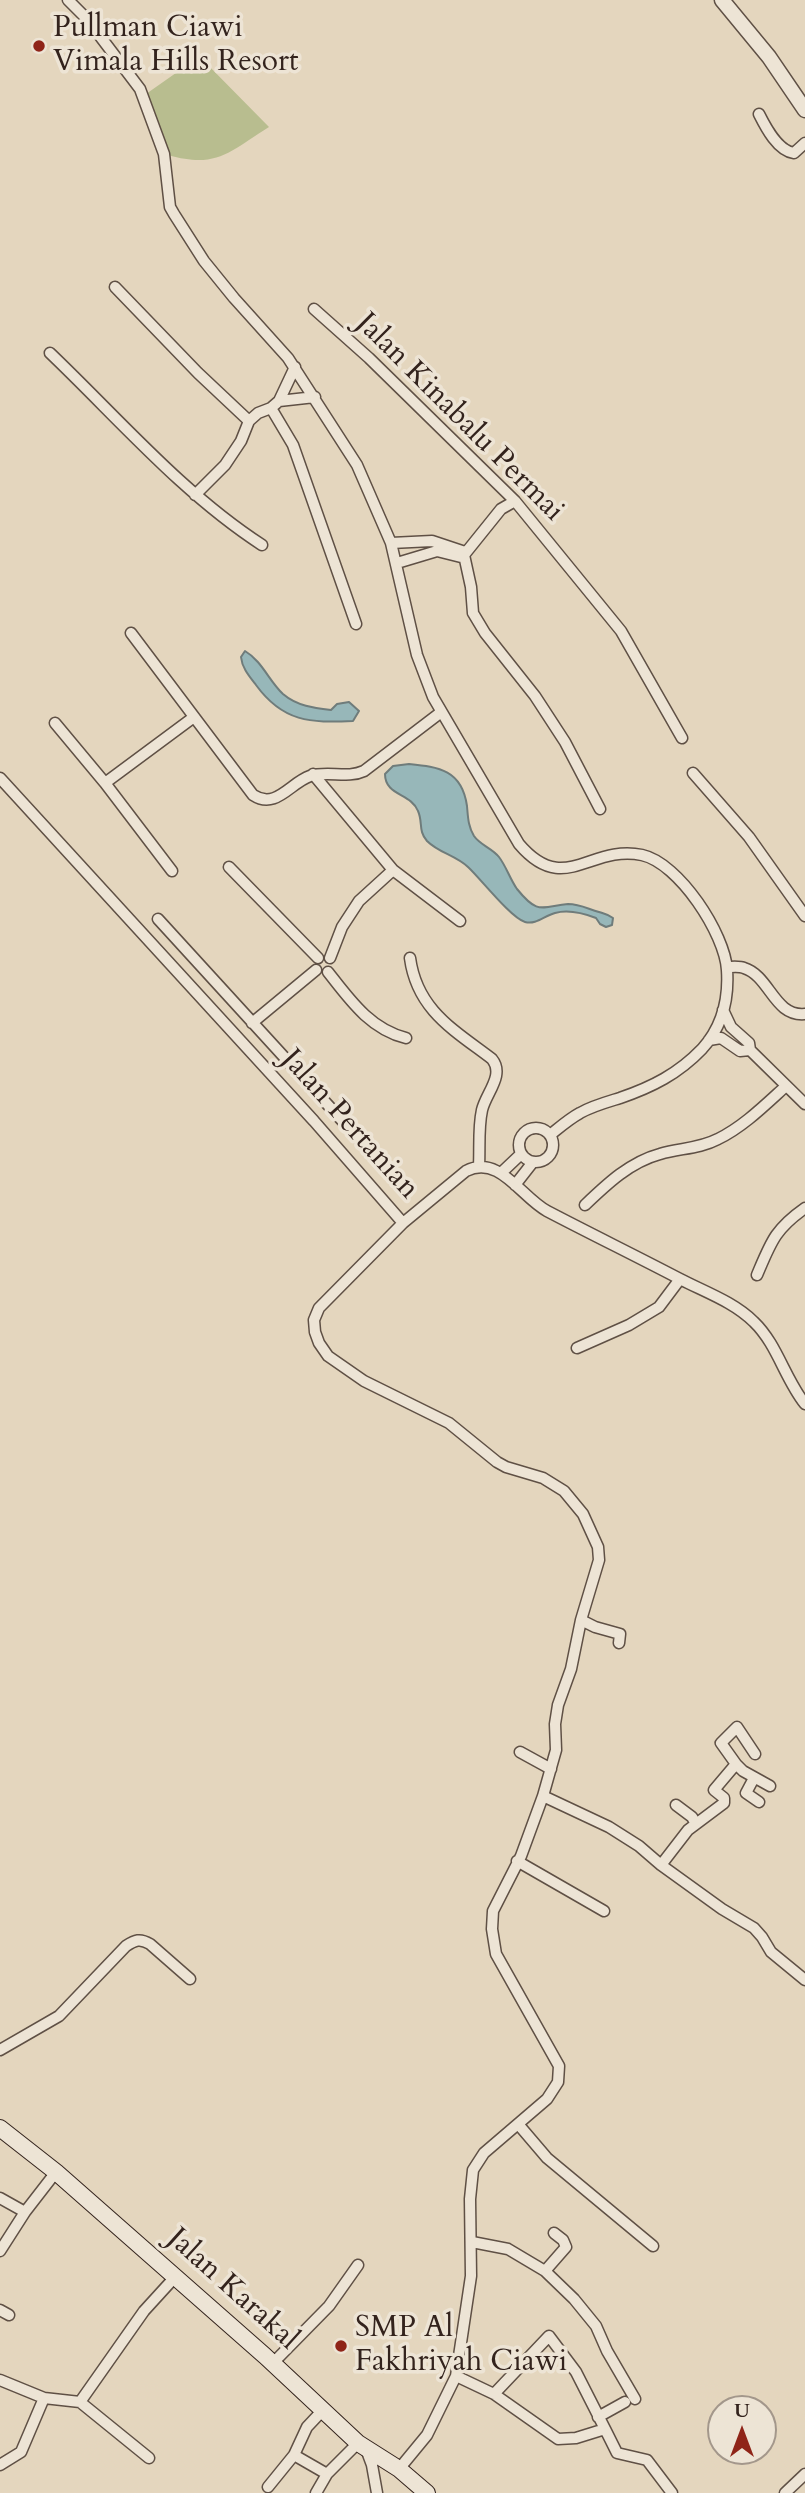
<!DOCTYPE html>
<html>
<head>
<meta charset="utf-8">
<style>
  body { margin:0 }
  #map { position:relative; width:805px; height:2493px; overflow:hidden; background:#e4d6be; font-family:Cardo,serif }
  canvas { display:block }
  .north { position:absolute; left:707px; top:2395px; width:70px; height:70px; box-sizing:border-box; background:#ede4d5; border:2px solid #a3978b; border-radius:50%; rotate:0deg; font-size:19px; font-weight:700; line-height:28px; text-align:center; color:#33231d }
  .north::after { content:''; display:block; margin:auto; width:24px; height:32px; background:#8f2418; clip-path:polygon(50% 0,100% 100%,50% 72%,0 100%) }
</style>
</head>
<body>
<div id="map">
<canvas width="805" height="2493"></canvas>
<div class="north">U</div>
</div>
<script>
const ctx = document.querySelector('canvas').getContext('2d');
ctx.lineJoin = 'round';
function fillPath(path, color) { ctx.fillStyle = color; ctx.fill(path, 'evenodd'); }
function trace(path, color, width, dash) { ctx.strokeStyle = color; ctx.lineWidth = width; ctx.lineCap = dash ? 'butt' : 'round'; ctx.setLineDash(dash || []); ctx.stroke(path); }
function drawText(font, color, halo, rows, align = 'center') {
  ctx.font = font + ' Cardo,serif'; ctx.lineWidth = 7; ctx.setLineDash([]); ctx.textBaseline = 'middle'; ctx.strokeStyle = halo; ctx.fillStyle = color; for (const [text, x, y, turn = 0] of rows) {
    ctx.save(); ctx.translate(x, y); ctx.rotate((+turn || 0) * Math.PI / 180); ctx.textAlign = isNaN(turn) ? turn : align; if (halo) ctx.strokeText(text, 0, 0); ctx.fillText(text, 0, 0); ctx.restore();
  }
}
const green = new Path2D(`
  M193,61H204L269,127C229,152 217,169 168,155L146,94Z`);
const water = new Path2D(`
  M245,651C262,661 269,681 283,694C297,706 314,708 331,710L337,704L349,702L359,711L353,721C310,723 283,722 256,685C249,676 242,668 241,657Z
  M409,764C439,767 462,770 467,806C468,817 468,826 474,836C480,845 492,848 499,857C506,866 510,879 517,889C538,915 541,907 568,904C580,904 588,909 599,912C605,914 608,914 613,918L612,925L606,927L600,924L596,918C583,913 569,909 555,913C544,916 536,925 525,922C511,918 480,878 468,867C455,855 439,853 427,841C418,831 423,822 418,811C411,793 385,796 385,774L393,766Z`);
const minor = new Path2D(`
  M68,0L87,19L140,89L164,154L170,207L174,214L204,261L234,298L288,358L357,465L391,543L417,655L433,697L519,844C564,897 590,844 642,855C679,863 725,934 727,970C729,1000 722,1027 702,1049C678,1074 652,1087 620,1098C607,1102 592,1106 580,1113C569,1119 560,1127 550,1135
  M759,114C766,128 778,151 794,153L805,143
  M115,287L198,373L249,421
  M314,309L369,358L515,501L621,631L682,738
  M50,353C119,419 182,493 262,545
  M279,401L315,397
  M271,408L293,445L356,624
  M195,495L225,465L241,441L249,421L258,413L271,408L279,401L295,367
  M515,501L501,509L464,555L471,587L473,613L485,633L535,696L565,742L600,809
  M391,543L432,541L465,552
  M397,563L437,551L461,557
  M131,633L253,795C276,810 290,783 310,776C328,770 347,779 364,771L440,713
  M55,723L105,783L172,871
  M693,773L749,837L805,916
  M313,774L393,870L460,921
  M0,778L314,1121L403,1223
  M105,783L194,717
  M229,867L318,958
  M158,919L401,1185
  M330,958L342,927L359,901L393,870
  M410,958C417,1010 454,1030 492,1059C505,1075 486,1093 482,1110C478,1128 480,1148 479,1166
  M727,967C732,967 740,966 744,968C770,976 774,1017 805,1014
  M328,972C350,1000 370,1029 406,1038
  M723,1010L731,1027L749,1043L750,1050L805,1104
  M252,1023L316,970
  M709,1040L721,1038L740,1051L750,1050
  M519 1145a17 17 0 1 1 34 0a17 17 0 1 1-34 0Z
  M501,1173L520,1155
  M515,1185L533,1162
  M585,1205C607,1184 630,1162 660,1154C679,1148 699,1149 718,1139C743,1127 765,1105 786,1086
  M757,1275C771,1242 775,1229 805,1208
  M577,1348L629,1325L659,1307L680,1279
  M581,1620L595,1627L620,1634L619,1643
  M520,1752L551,1769
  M736,1764L743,1771L770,1786
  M754,1778L746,1793L759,1802
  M543,1796L609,1827L639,1846L661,1865L722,1909L754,1928L762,1937L771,1952L805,1980
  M676,1805L692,1817L696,1824
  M517,1861L604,1911
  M661,1865L688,1830L724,1803V1798L714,1790L736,1764L721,1743L737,1727L755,1754
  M0,2050L59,2016L126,1946C135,1940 140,1938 150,1944L190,1979
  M518,2124L547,2158L653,2246
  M0,2198L25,2212
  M472,2242L508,2249L545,2271L574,2299L596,2326L607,2351L635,2399
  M0,2251L25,2212L56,2172
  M545,2271L566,2247L563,2240L554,2233
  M0,2310L9,2315
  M273,2363L329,2306L358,2265
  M456,2376L494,2394L558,2439L576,2438L605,2429L617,2453L647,2460L672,2493
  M0,2380L44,2398L80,2402L149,2458
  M494,2394L549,2336L576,2372L605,2429
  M80,2402L144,2311L175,2277
  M598,2417L625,2402
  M366,2449L372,2465L377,2493
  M294,2455L307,2427L323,2410
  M0,2465L21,2452L44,2398
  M399,2469L427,2435L456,2376L471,2276L470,2199L473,2170L484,2153L547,2099L558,2082L559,2066L496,1954L492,1929L493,1911L521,1856L543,1796L556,1750L555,1724L558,1705L571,1669L581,1620L599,1560L598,1547L583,1514L564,1491L543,1478L506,1467L497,1462L449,1423L364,1381L328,1356L319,1343L315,1332L314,1320L319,1308L403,1223L466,1171C499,1154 521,1197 547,1211C591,1234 636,1256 680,1279C705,1292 734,1302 754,1322C777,1344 785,1379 805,1404
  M268,2487L294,2455L327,2474
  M316,2493L327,2474L358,2443
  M785,2493L805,2474`);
const tertiary = new Path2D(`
  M722,0L769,57L805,110`);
const secondary = new Path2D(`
  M0,2128L56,2172L265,2356L358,2443L399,2469L427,2493`);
const markers = [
  [39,46,7,"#8f2418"],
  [341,2346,7,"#8f2418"]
];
const poiNames = [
  ["Pullman Ciawi",53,29],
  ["Vimala Hills Resort",53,63],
  ["SMP Al",355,2329],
  ["Fakhriyah Ciawi",355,2363]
];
const streetNames = [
  ["Jalan Kinabalu Permai",459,418,45],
  ["Jalan Pertanian",349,1125,48],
  ["Jalan Karakal",232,2290,42]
];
fillPath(green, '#b8bd8f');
fillPath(water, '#97b7b9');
trace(water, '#6f7c7b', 2);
trace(minor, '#5f5045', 13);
trace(tertiary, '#5f5045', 17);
trace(secondary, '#33231d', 18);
trace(minor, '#ede4d5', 10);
trace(tertiary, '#ede4d5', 14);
trace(secondary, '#ede4d5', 16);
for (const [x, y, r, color] of markers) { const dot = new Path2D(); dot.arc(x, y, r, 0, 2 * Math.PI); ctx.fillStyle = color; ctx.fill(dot); trace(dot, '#ede4d5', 2.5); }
drawText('30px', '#33231d', '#ede4d5', poiNames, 'left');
drawText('30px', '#33231d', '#ede4d5', streetNames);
</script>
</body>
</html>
